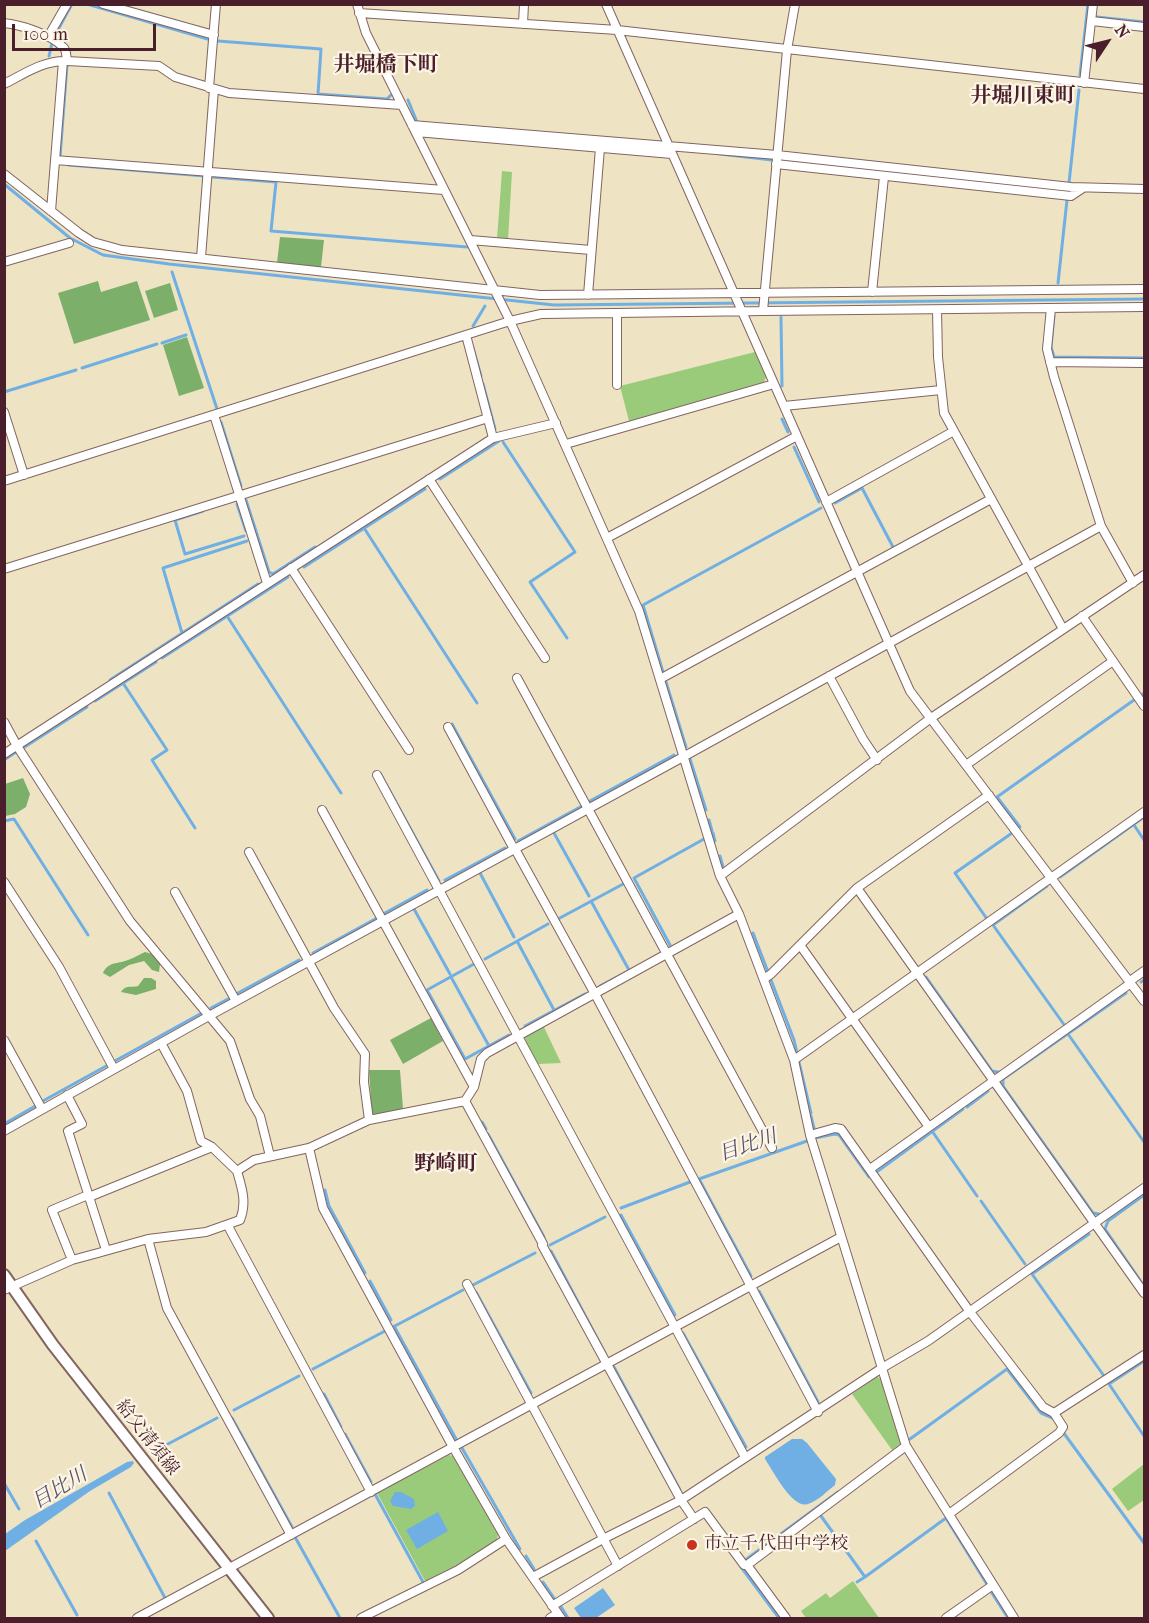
<!DOCTYPE html>
<html>
<head>
<meta charset="utf-8">
<style>
  body { margin:0 }
  #map { position:relative; width:1149px; height:1623px; overflow:hidden; background:#eee4c4; font-family:"IM FELL French Canon",serif }
  canvas { display:block }
  .frame { position:absolute; inset:0; border:6px solid #4a1f2b; pointer-events:none }
  .north { position:absolute; left:1077px; top:12px; width:60px; height:60px; -webkit-text-stroke:4px #fcf5e5; paint-order:stroke; rotate:55deg; font-size:16px; font-weight:700; line-height:24px; text-align:center; color:#4a1f2b }
  .north::after { content:''; display:block; margin:auto; width:21px; height:27px; background:#4a1f2b; clip-path:polygon(50% 0,100% 100%,50% 72%,0 100%) }
  .scale { position:absolute; left:12px; top:24px; width:144px; height:27px; box-sizing:border-box; border:3px solid #4a1f2b; border-top:0; padding-left:8px; font-size:18px; line-height:21px; white-space:nowrap; color:#4a1f2b; -webkit-text-stroke:4px #fcf5e5; paint-order:stroke }
</style>
</head>
<body>
<div id="map">
<canvas width="1149" height="1623"></canvas>
<div class="frame"></div>
<div class="north">N</div>
<div class="scale">100 m</div>
</div>
<script>
const ctx = document.querySelector('canvas').getContext('2d');
ctx.lineJoin = 'round';
function fillPath(path, color) { ctx.fillStyle = color; ctx.fill(path, 'evenodd'); }
function trace(path, color, width, dash) { ctx.strokeStyle = color; ctx.lineWidth = width; ctx.lineCap = dash ? 'butt' : 'round'; ctx.setLineDash(dash || []); ctx.stroke(path); }
function drawText(font, color, halo, rows, align = 'center') {
  ctx.font = font + ' "IM FELL French Canon","Noto Serif JP",serif'; ctx.lineWidth = 4.5; ctx.setLineDash([]); ctx.textBaseline = 'middle'; ctx.strokeStyle = halo; ctx.fillStyle = color; for (const [text, x, y, turn = 0] of rows) {
    ctx.save(); ctx.translate(x, y); ctx.rotate((+turn || 0) * Math.PI / 180); ctx.textAlign = isNaN(turn) ? turn : align; if (halo) ctx.strokeText(text, 0, 0); ctx.fillText(text, 0, 0); ctx.restore();
  }
}
const green = new Path2D(`
  M502,171L512,172L508,240L497,239Z
  M755,352L766,377L764,382L629,421L620,386Z
  M543,1025L561,1063L538,1064L525,1040L526,1034Z
  M877,1377L882,1379L902,1443L892,1450L852,1394Z
  M449,1455L453,1456L498,1534L497,1540L457,1565L425,1581L377,1493Z
  M1144,1464V1500L1128,1511L1112,1489Z
  M853,1581L879,1618H806L801,1611L826,1593L830,1598Z`);
const forest = new Path2D(`
  M280,237L324,240L321,267L277,263Z
  M98,281L101,292L137,281L150,320L74,344L58,293Z
  M170,283L178,310L154,318L145,291Z
  M187,337L204,388L179,396L163,345Z
  M23,778L30,794L26,807L15,814L5,816V784Z
  M145,952L152,954L160,964L159,972L152,970L144,961L129,965L110,977L103,973C108,962 116,964 125,961C132,959 138,955 145,952Z
  M144,978H151L156,981V989L136,995L121,992C126,984 131,988 138,986Z
  M431,1018L443,1041L403,1064L390,1040Z
  M369,1070H400L403,1109L372,1115Z`);
const water = new Path2D(`
  M792,1439H802L807,1443L836,1479L835,1485C827,1491 818,1501 808,1504C793,1510 773,1471 765,1459V1457Z
  M133,1461L134,1463L131,1467L90,1491L5,1551V1534L25,1520L127,1462Z
  M395,1492H401L414,1499L415,1506L411,1509L393,1506L390,1501Z
  M438,1512L448,1531L417,1549L406,1530Z
  M603,1588L615,1605L596,1618H581L574,1608Z`);
const stream = new Path2D(`
  M87,4L211,40
  M1097,17L1144,22
  M54,37L72,4
  M218,41L321,49L318,94L387,99L391,95
  M49,56L52,43
  M1080,75L1088,4
  M408,100L417,122
  M720,154L772,160
  M60,157L67,65
  M783,161L921,176
  M69,165L205,176
  M212,177L276,182L271,231L467,247
  M930,177L1068,192
  M1069,183L1079,90
  M4,184L70,238L103,255L169,264L554,305L1144,299
  M172,272L217,409
  M1058,283L1067,200
  M1054,315L1051,347L1054,357L1144,358
  M781,317L782,386
  M473,326L485,306
  M162,343L186,335
  M473,348L481,376
  M82,368L157,344
  M483,384L495,429
  M4,392L76,370
  M782,419L788,432
  M221,422L241,486
  M503,442L575,552L530,582L567,638
  M794,447L819,502
  M440,479L499,441
  M246,500L269,572L273,574L315,547
  M835,503L862,488L893,547
  M237,504L246,531
  M203,511L175,520L185,554L244,536
  M364,528L477,703
  M304,567L425,489
  M227,616L341,793
  M182,633L163,568L247,541
  M162,658L288,577
  M663,672L643,605L821,508
  M110,680L258,584
  M666,682L686,747
  M123,683L167,750L152,760L195,828
  M1142,695L1144,693
  M95,701L156,662
  M452,724L515,839
  M23,748L87,707
  M690,759L706,810
  M4,760L16,752
  M380,773L439,881
  M590,801L674,755
  M709,820L712,831
  M4,821L14,819L88,935
  M1134,825L1144,840
  M1020,827L997,797L1134,700
  M554,833L589,896
  M713,833L715,841
  M518,841L582,806
  M720,856L723,867
  M480,873L514,937
  M1060,877L1144,817
  M445,880L505,848
  M1047,886L993,925L1065,1026
  M591,901L629,970
  M414,909L450,974
  M385,913L427,890
  M558,919L625,883
  M987,919L955,873L1012,833
  M753,933L768,972
  M517,941L554,1010
  M670,945L634,878L704,839
  M313,953L377,918
  M485,959L548,924
  M474,964L427,990L465,1059L509,1035
  M451,977L489,1046
  M926,977L992,1071L998,1072
  M771,980L794,1040L797,1053
  M1141,982L1144,980
  M600,986L627,972
  M238,993L299,960
  M211,1008L228,999
  M525,1026L585,994
  M1068,1034L1144,1142
  M113,1062L200,1014
  M799,1062L811,1113
  M41,1102L108,1065
  M967,1107L988,1091
  M811,1116L814,1128
  M482,1122L486,1129
  M4,1124L37,1105
  M932,1131L977,1196
  M488,1134L544,1237
  M815,1138L835,1134L839,1135L869,1177L871,1176
  M878,1171L963,1109
  M325,1190L329,1206L365,1273
  M1144,1195L1108,1221L1105,1229L1144,1286
  M981,1201L1025,1264
  M621,1208L690,1182
  M1099,1214L1093,1213L1003,1086V1079L1126,993
  M621,1215L675,1315
  M1089,1234L1032,1274L1104,1376
  M550,1245L605,1217
  M551,1251L605,1353
  M751,1276L699,1179L807,1141
  M370,1281L391,1320
  M471,1286L535,1253
  M759,1291L818,1402
  M476,1292L531,1393
  M394,1326L456,1439
  M393,1327L463,1290
  M683,1333L746,1447
  M1144,1361L1109,1384L1144,1436
  M614,1367L680,1490
  M313,1369L385,1331
  M324,1394L341,1427
  M234,1410L299,1376
  M232,1418L292,1527
  M1063,1432L1144,1543
  M345,1434L371,1482
  M910,1439L1007,1369L1041,1413L1055,1419
  M462,1448L520,1549
  M151,1453L217,1418
  M4,1483L19,1509
  M109,1493L165,1598
  M375,1494L423,1582
  M821,1516L865,1577L857,1582
  M295,1537L340,1618
  M36,1541L77,1615
  M526,1556L534,1569
  M744,1561L838,1492
  M741,1567L779,1618
  M865,1577L946,1518L988,1586
  M543,1582L556,1601
  M990,1590L1008,1618
  M560,1605L568,1618`);
const street = new Path2D(`
  M103,4L214,35
  M357,4L366,33L510,321L639,611L720,876L739,914L794,1060L810,1135L906,1446L1014,1618
  M606,4L910,691L1144,1001
  M359,13L617,30L1144,89
  M1092,21L1144,27
  M4,23C22,25 50,34 63,47C67,50 66,56 67,61
  M523,24L524,4
  M48,37L67,4
  M1084,83L1093,4
  M4,84C24,74 44,60 67,61L159,66L175,77L229,93L402,105
  M209,88L216,4
  M412,125L777,155L1071,187L1144,189
  M416,132L672,154
  M55,160L444,190
  M776,164L1071,196L1083,188
  M4,174L79,233L93,242L122,250L540,295L1144,289
  M51,211L63,61
  M470,240L591,250
  M201,258L214,89
  M4,262L69,243
  M872,292L884,177
  M588,295L600,148
  M1051,308L1047,349L1054,377L1101,526L1133,583
  M937,310L938,357L944,413L1063,629
  M763,311L1144,307
  M617,313V385
  M466,335L493,438
  M1050,362L1144,363
  M784,406L941,390
  M4,412L24,475
  M214,415L267,583
  M566,444L774,384
  M429,479L545,658
  M4,481L510,321L541,314L763,311L787,50L795,4
  M826,502L954,431
  M607,538L797,436
  M291,568L409,750
  M4,569L488,418
  M1082,616L1144,706
  M829,676L863,739L877,760
  M517,678L772,1148
  M660,679L991,499
  M4,722L17,746L130,921L230,1041L250,1099L260,1116L270,1156
  M448,727L514,849
  M4,754L493,438L556,423
  M966,765L1113,661
  M377,775L745,1457
  M322,810L474,1087
  M515,849L595,994L818,1412
  M249,852L334,1008L365,1054L364,1082L369,1120
  M720,876L931,718L1144,575
  M4,882L59,967L114,1069
  M857,888L1144,1293
  M175,892L236,1001
  M800,945L929,1127
  M764,979L771,974L857,888L989,795
  M1130,981L1144,971
  M4,1040L42,1109
  M161,1043L187,1091L201,1141L212,1147L237,1171
  M794,1060L1144,812
  M67,1095L82,1124L68,1131L106,1250
  M465,1101L543,1244
  M4,1131L209,1016L683,757L1101,526
  M810,1135L835,1128L841,1129L970,1312L1043,1407L1054,1413L1063,1427L1059,1433L949,1514
  M309,1148L323,1208L453,1447L506,1539L561,1618
  M870,1169L1131,983
  M89,1197L212,1147
  M228,1226L371,1492
  M148,1239L167,1308L291,1535
  M542,1245L681,1500L694,1519
  M72,1260L52,1210L88,1195
  M467,1284L618,1566
  M4,1290L72,1260L98,1253L148,1239L206,1232L240,1220C247,1203 242,1188 237,1171L254,1160L309,1148L369,1120L465,1101L474,1087L481,1059L487,1053L739,914
  M1054,1413L1144,1355
  M747,1565L786,1618
  M533,1577L603,1539L681,1500L882,1368L928,1341L1144,1188
  M552,1606L705,1512L744,1565H747L906,1446
  M137,1618L841,1237
  M361,1618L458,1570L506,1539
  M550,1618L557,1614
  M946,1618L993,1585`);
const secondary = new Path2D(`
  M4,1275L53,1345L268,1618`);
const markers = [
  [692,1545,6,"#c8321e"]
];
const streetNames = [
  ["給父清須線",147,1438,52]
];
const poiNames = [
  ["市立千代田中学校",704,1545]
];
const waterNames = [
  ["目比川",748,1146,-19],
  ["目比川",60,1489,-31]
];
const quarterNames = [
  ["井堀橋下町",386,66],
  ["井堀川東町",1023,97],
  ["野崎町",446,1165]
];
fillPath(green, '#9acb7a');
fillPath(forest, '#7baf6a');
fillPath(water, '#70afe3');
trace(stream, '#70afe3', 3);
trace(street, '#836461', 10);
trace(secondary, '#836461', 14);
trace(street, '#fff', 8);
trace(secondary, '#fff', 10);
for (const [x, y, r, color] of markers) { const dot = new Path2D(); dot.arc(x, y, r, 0, 2 * Math.PI); ctx.fillStyle = color; ctx.fill(dot); trace(dot, '#fcf5e5', 2); }
drawText('18px', '#4a1f2b', '#fcf5e5', streetNames);
drawText('18px', '#4a1f2b', '#fcf5e5', poiNames, 'left');
drawText('italic 20px', '#57516b', '#fcf5e5', waterNames);
drawText('bold 21px', '#4a1f2b', '#fcf5e5', quarterNames);
</script>
</body>
</html>
